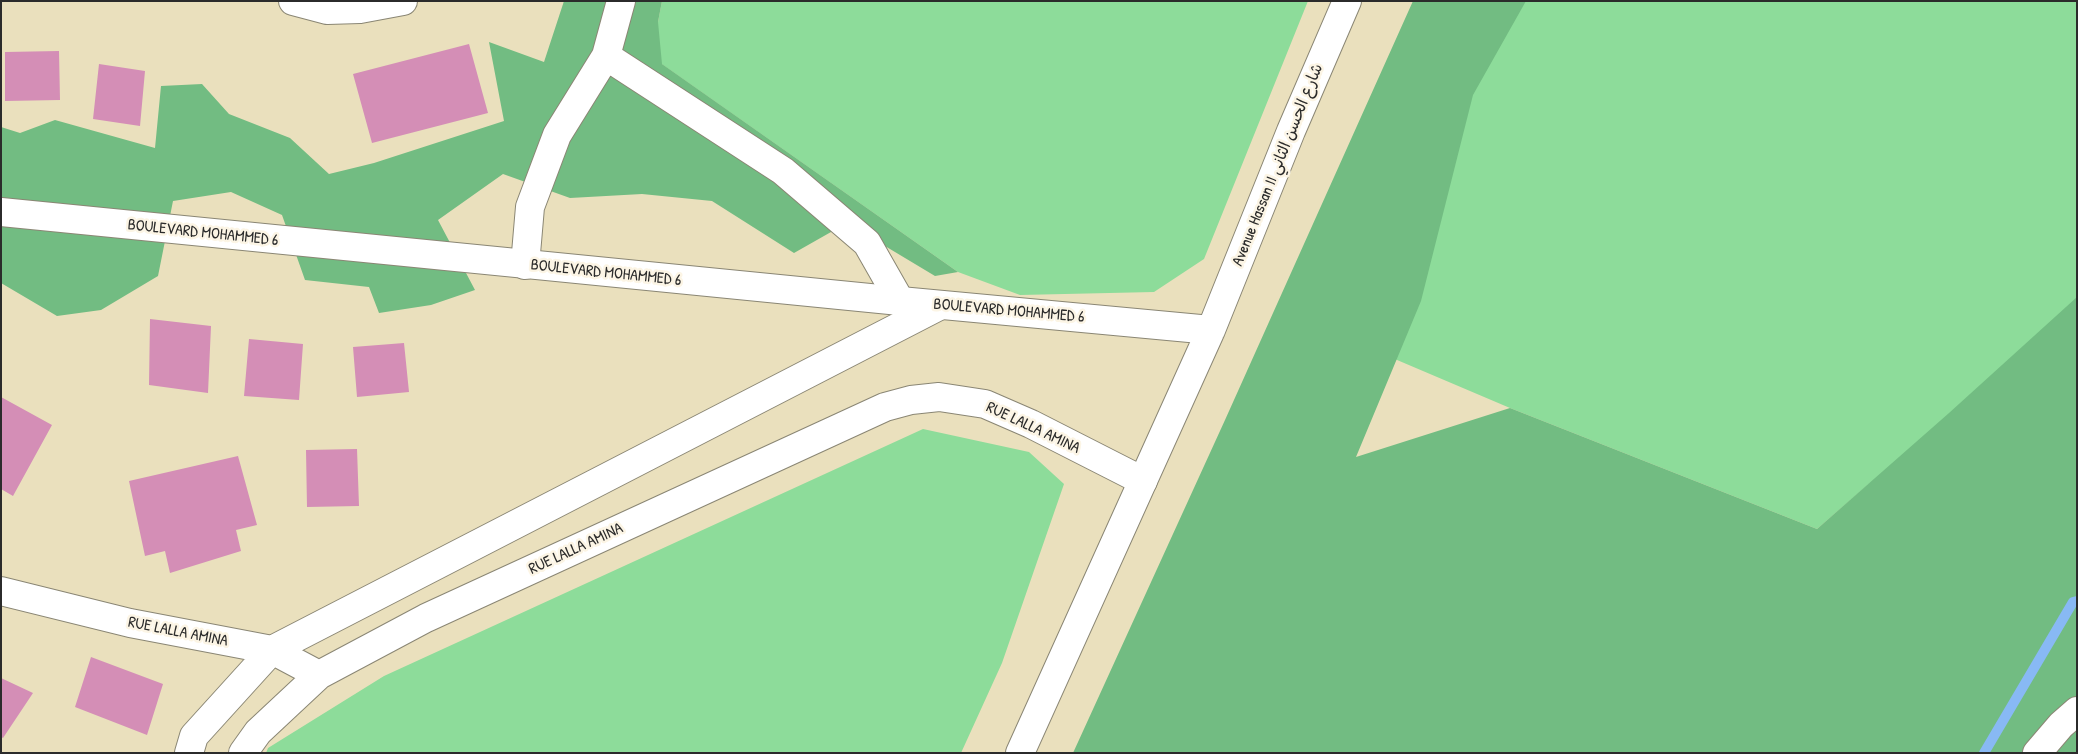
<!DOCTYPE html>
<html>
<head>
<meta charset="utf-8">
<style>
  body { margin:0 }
  #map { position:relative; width:2078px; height:754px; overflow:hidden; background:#eae0bd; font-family:"Patrick Hand",sans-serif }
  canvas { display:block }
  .frame { position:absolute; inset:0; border:2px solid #2b2b2b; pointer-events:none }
</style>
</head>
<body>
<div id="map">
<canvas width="2078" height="754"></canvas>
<div class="frame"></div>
</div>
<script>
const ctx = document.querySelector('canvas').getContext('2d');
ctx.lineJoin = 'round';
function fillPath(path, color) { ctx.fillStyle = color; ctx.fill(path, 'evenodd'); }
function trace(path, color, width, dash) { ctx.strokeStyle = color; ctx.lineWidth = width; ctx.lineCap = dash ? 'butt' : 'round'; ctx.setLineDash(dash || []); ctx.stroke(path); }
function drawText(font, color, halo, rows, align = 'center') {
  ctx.font = font + ' "Patrick Hand","Playpen Sans Arabic",sans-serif'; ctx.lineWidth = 5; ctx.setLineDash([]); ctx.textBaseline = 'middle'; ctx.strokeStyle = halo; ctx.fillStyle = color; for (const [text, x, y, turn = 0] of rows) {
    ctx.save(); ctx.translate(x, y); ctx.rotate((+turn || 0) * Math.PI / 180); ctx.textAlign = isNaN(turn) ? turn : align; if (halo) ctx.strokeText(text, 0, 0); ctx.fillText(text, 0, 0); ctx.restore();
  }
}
const green = new Path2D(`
  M662,1H1308L1204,259L1154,292L1020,295L958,272L656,60L658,22Z
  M1447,1H2077V538L1870,483L1817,529L1510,408L1390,357Z
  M923,429L1029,452L1064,484L1002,663L961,753H266L268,748L384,676Z`);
const forest = new Path2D(`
  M564,1H662L658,22L662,64L958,272L935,276L855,228L831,232L794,253L712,201L642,194L570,198L503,174L438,220L475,290L431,305L379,313L369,287L305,280L282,215L231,192L173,201L158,276L101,310L57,316L1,283V127L20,133L55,120L155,148L161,86L202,84L229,114L290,138L329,174L374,163L504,121L489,42L544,62Z
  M1413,1H1526L1473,95L1421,301L1356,457L1510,408L1817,529L1949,413L2077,297V753H1073L1225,420Z`);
const stream = new Path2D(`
  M1984,753L2073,602L2077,601`);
const building = new Path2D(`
  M469,44L488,113L372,143L353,74Z
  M59,51L60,100L5,101V52Z
  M99,64L145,71L140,126L93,119Z
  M150,319L211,326L208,393L149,385Z
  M249,339L303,344L299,400L244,396Z
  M404,343L409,392L357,397L353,347Z
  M1,397L52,425L13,496L1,489Z
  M357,449L359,506L307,507L306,450Z
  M238,456L257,525L236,530L241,551L170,573L165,551L145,556L129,481Z
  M91,657L163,684L147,735L75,707Z
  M1,678L33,693L3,738L1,737Z`);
const minor = new Path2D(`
  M293,1L327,10L360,9L403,1
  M606,56L783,171L867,243L900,301
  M525,265L530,207L557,135L606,56L621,1
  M1,591L130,623L272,650L319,675
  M189,753L194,736L272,650L941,305
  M243,753L258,732L319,675L426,618L885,407L911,400L939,397L985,404L1031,424L1143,481
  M2037,753L2061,725L2077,711`);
const major = new Path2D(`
  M1,212L900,301L1211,330
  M1020,753L1211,330L1291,131L1347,1`);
const streetNames = [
  ["Avenue Hassan II شارع الحسن الثاني",1278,165,-68],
  ["BOULEVARD MOHAMMED 6",203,233,6],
  ["BOULEVARD MOHAMMED 6",606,273,6],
  ["BOULEVARD MOHAMMED 6",1009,311,5],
  ["RUE LALLA AMINA",1033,428,25],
  ["RUE LALLA AMINA",576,549,-25],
  ["RUE LALLA AMINA",178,632,11]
];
fillPath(green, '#8ddc9a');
fillPath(forest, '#72bc82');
trace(stream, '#88b9f4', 10);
fillPath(building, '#d48eb6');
trace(minor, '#8a8674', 30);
trace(major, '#8a8674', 30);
trace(minor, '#fff', 28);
trace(major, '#fff', 28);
drawText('16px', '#2b2b2b', '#fcf5e5', streetNames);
</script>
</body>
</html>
